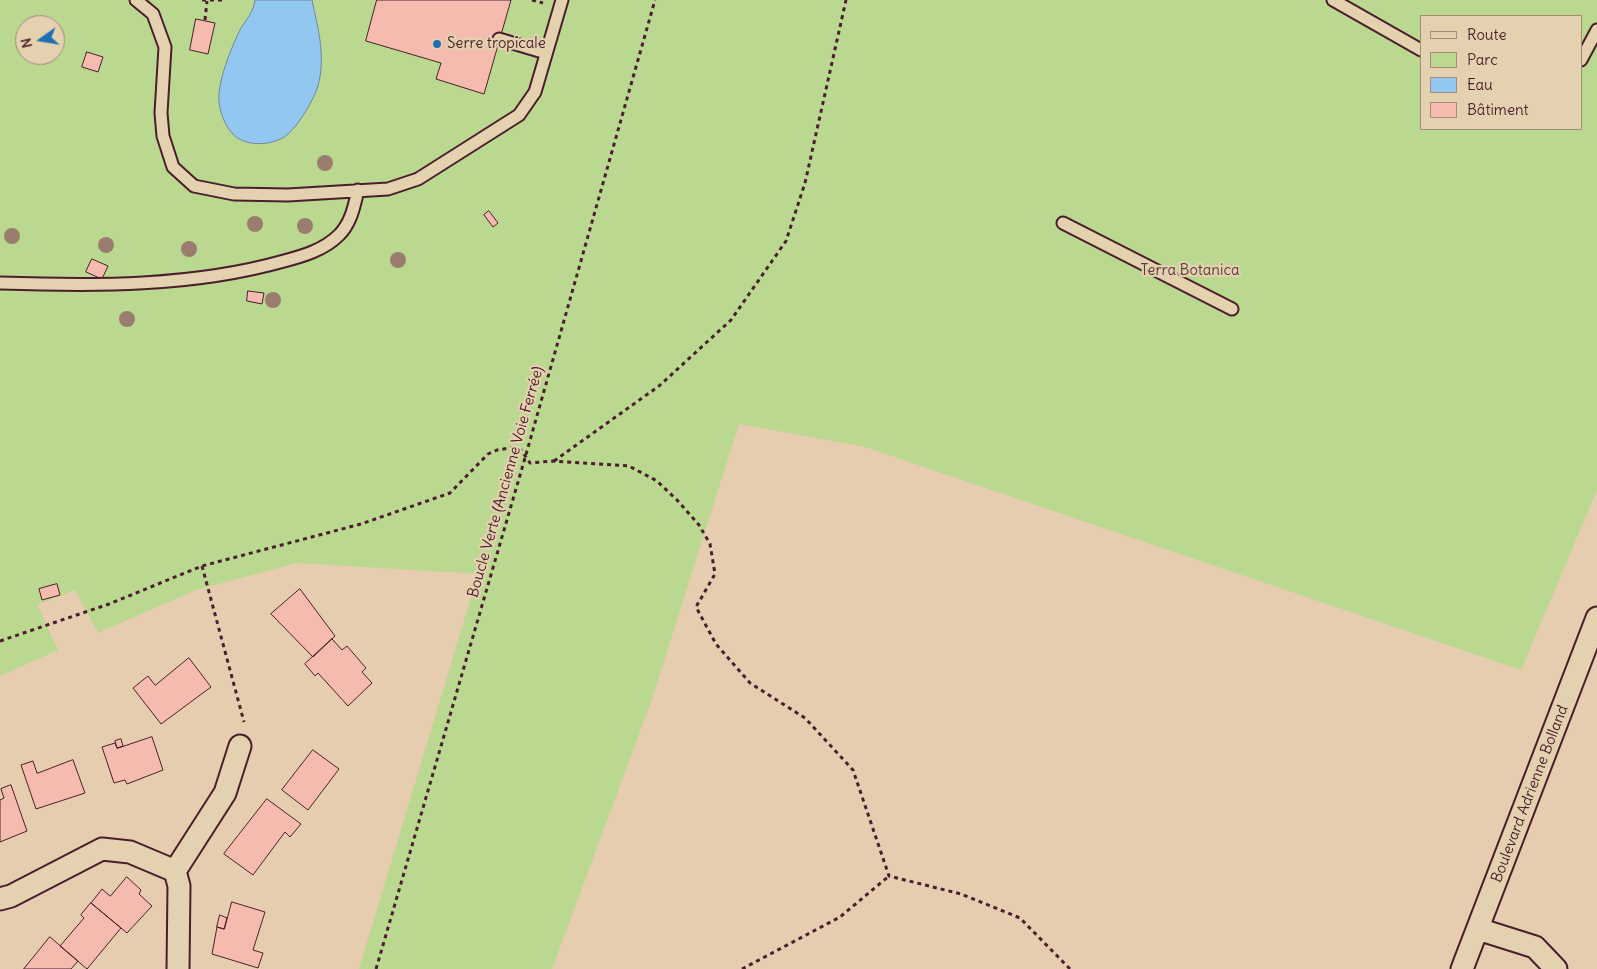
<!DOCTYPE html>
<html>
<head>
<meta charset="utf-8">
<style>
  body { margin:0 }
  #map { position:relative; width:1597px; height:969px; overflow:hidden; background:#e7cdaf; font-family:Delius,sans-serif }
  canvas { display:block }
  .legend { position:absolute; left:1420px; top:15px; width:162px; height:115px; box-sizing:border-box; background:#e3d1af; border:1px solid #a68a7a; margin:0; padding:6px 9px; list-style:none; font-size:15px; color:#4a1f2b }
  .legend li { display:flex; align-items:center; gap:10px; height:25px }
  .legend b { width:25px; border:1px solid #a68a7a }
  .north { position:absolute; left:15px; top:15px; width:50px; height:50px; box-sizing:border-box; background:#e3d1af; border:1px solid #a68a7a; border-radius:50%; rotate:257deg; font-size:14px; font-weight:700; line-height:20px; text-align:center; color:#4a1f2b }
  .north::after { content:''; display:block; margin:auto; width:18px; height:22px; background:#1f6fb2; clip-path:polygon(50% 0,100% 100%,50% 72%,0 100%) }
</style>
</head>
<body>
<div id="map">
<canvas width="1597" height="969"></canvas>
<ul class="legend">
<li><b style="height:6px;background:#e3d1af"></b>Route</li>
<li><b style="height:14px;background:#bbd890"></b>Parc</li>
<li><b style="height:14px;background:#92c8f0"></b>Eau</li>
<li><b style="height:14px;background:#f5bbaf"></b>Bâtiment</li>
</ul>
<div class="north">N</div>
</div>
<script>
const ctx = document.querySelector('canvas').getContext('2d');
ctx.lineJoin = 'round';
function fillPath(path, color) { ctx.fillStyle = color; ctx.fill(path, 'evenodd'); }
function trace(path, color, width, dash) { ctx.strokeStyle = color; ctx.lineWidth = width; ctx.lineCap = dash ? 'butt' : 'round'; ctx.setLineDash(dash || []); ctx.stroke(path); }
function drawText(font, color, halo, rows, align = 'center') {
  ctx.font = font + ' Delius,sans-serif'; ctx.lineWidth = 4.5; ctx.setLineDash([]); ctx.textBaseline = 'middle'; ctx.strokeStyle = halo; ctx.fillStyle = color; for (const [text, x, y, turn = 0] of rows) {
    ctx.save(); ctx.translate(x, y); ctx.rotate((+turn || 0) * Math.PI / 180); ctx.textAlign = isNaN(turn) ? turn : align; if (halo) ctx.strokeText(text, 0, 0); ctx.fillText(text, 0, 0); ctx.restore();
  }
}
const green = new Path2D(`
  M0,0H1597V490L1521,670L865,447L739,424L651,702L552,969H359L478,574L297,563L196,590L98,633L75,590L37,605L58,650L0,676ZM1421,16H1581V129H1421ZM25,25H55V55H25Z`);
const water = new Path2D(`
  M255,0H312C318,29 326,56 318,86C313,101 300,123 288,134C275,146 244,148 232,133C225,126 220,112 219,102C217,83 231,48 240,30C246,19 254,12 255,0Z`);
const building = new Path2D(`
  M377,0H511L484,94L436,79L441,63L366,41Z
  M196,19L215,23L208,54L190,50Z
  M87,52L103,57L98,72L82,67Z
  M489,211L498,223L493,227L484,215Z
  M92,259L108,266L102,279L86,272Z
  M248,291L264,293L262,304L247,301Z
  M57,584L60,595L42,600L39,589Z
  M300,589L335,636L313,657L271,614Z
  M332,639L342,650L347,646L366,668L362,672L372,683L348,706L318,673L315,676L305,664Z
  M189,658L211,687L161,724L133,688L148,676L155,685Z
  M152,737L163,770L127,784L125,780L114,783L102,747L115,743L117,748Z
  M121,739L123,746L117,748L115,741Z
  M313,750L339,769L308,810L282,790Z
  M73,760L85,793L36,809L21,765L33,761L37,773Z
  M11,785L27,831L0,842V800L4,798L1,789Z
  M267,799L301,824L290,837L285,832L253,875L224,854Z
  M127,877L141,890L139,894L152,906L127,933L91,903L102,889L110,896Z
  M232,902L265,912L253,950L263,953L258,968L212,954L217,927L224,929Z
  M91,903L121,928L87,969L60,946L84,918L81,915Z
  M220,915L227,918L224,929L217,927Z
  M50,937L78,961L71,969H24Z`);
const path = new Path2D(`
  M202,0H224
  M532,0L543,3
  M205,20L207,1
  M554,461L659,386L731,320L786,241L805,183L846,0
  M202,566L244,722
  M0,641L109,604L202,566L361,524L450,493L488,454L497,450L510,448L521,450L530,463L553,461L629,466L657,481L677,500L699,525L710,544L715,574L696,607L716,644L750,683L805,718L853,770L889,876L961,894L1020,918L1070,969
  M376,969L525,458L655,0
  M742,969L840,917L889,876`);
const service = new Path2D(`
  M136,0L153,14L165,47L161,113L163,136L173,167L194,186L234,194L288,195L388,189L418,179L519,115L535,92L562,0
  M1333,0L1421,50
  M499,39L546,53
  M1581,60L1597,30
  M1063,223L1232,309
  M0,283C95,286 192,287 284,261C303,256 324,250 339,235C351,223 354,207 358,190`);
const minor = new Path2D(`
  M175,871L225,793L240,746
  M0,899L11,896L102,849L130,852L175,871L179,886L178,969
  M1478,929L1535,947L1556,969
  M1462,969L1597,618`);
const trees = [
  [325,163],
  [255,224],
  [305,226],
  [12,236],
  [106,245],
  [189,249],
  [398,260],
  [273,300],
  [127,319]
];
const markers = [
  [437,44,5,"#1f6fb2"]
];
const poiNames = [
  ["Serre tropicale",447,44]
];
const parkNames = [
  ["Terra Botanica",1190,271]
];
const streetNames = [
  ["Boucle Verte (Ancienne Voie Ferrée)",506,482,-74],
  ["Boulevard Adrienne Bolland",1530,794,-69]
];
fillPath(green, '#bbd890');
fillPath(water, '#92c8f0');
trace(water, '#7584a1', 1);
fillPath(building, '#f5bbaf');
trace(building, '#4a1f2b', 1);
trace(service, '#4a1f2b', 15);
trace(minor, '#4a1f2b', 25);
trace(path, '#4a1f2b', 3, [4, 4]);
trace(service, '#e3d1af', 11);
trace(minor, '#e3d1af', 21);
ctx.fillStyle = '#9a7d6f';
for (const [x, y] of trees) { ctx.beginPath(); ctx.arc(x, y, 8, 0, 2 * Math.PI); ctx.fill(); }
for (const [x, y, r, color] of markers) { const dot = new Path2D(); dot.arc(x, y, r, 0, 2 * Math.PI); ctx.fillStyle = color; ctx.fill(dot); trace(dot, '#e3d1af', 2); }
drawText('15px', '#4a1f2b', '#e3d1af', poiNames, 'left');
drawText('15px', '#5b3b3a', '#e3d1af', parkNames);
drawText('15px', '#4a1f2b', '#e3d1af', streetNames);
</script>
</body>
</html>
